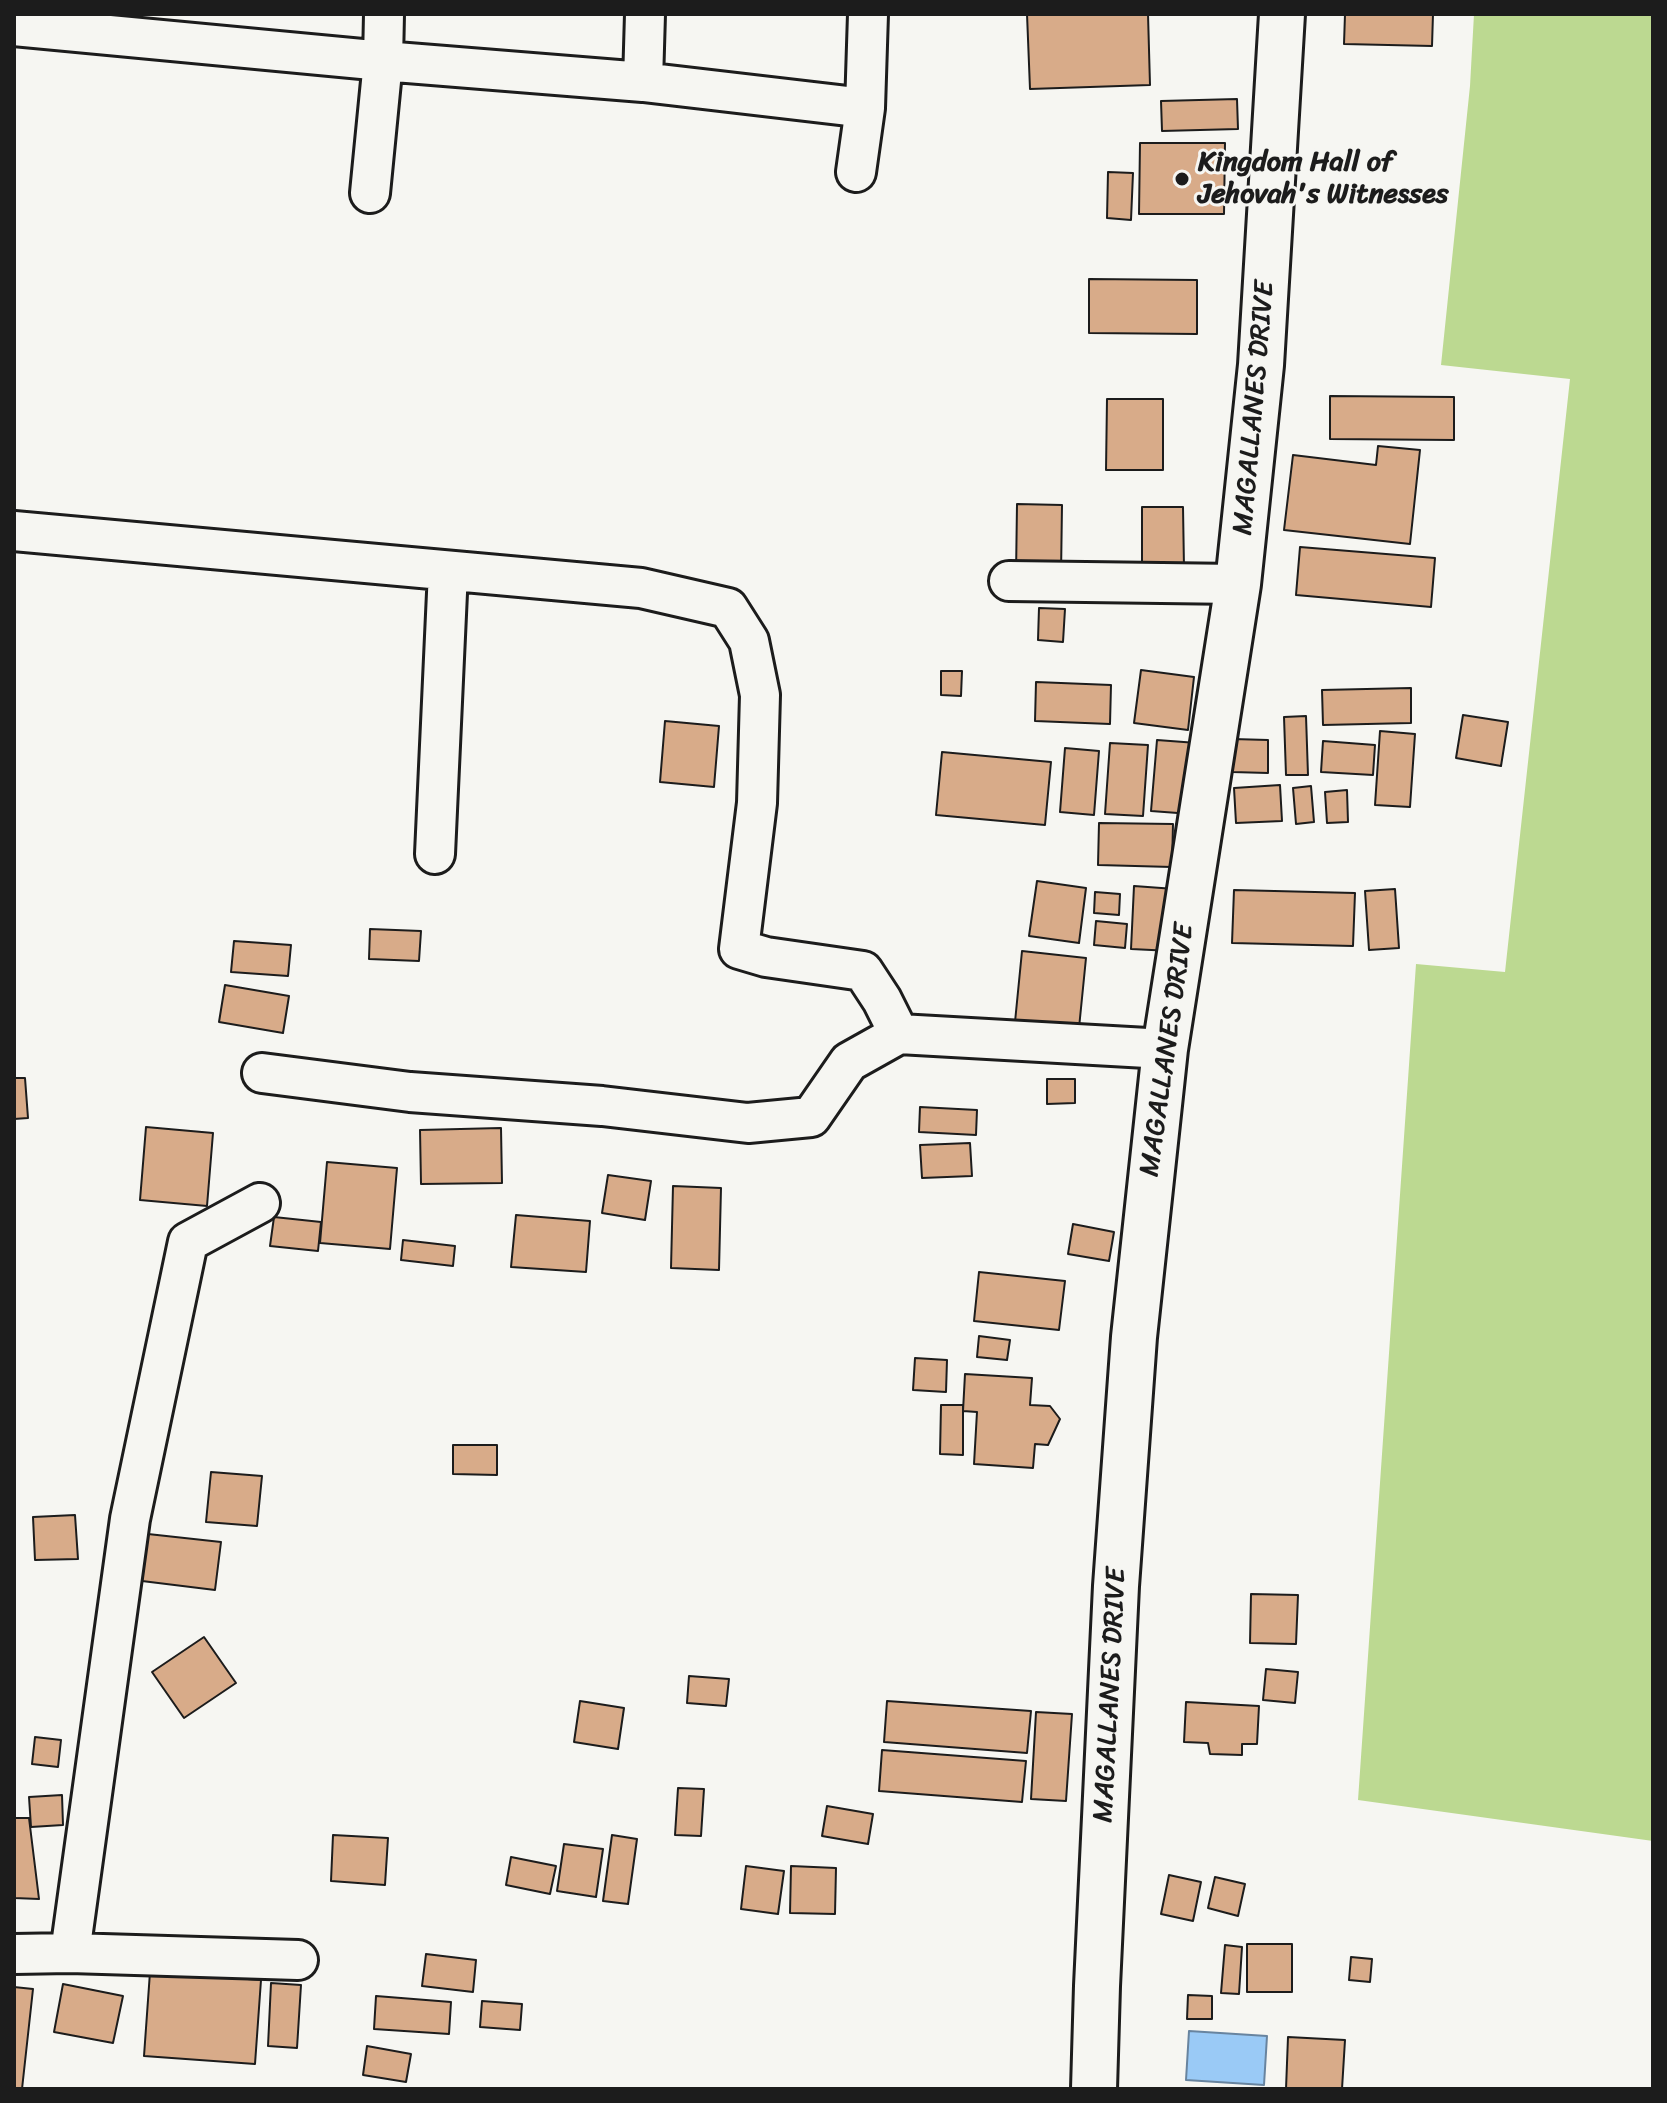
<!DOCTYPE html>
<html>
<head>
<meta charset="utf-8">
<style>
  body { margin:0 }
  #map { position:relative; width:1667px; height:2103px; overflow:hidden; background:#f6f6f2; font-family:Sriracha,sans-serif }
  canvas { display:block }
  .frame { position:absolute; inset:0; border:16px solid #1c1c1c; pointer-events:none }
</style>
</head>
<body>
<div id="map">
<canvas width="1667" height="2103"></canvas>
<div class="frame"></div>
</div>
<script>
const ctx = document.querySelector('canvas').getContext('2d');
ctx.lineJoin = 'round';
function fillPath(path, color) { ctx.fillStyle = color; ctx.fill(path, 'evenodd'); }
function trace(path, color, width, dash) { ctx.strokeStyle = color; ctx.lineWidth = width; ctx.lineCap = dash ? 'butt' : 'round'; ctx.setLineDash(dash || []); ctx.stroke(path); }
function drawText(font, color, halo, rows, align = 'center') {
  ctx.font = font + ' Sriracha,sans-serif'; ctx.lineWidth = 6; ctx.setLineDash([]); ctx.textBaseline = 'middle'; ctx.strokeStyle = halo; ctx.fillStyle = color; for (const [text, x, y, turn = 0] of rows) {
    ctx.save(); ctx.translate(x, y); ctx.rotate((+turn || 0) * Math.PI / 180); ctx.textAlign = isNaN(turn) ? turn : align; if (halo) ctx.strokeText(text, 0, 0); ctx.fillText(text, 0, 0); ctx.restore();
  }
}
const green = new Path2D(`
  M1474,14H1653V1841L1358,1800L1416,964L1505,972L1570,379L1441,365L1470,86Z`);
const water = new Path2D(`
  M1189,2031L1267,2036L1264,2085L1186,2080Z`);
const building = new Path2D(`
  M1027,14H1148L1150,85L1030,89Z
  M1345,14H1433L1432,46L1344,44Z
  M1237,99L1238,129L1162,131L1161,101Z
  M1140,143H1225L1224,214H1139Z
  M1108,172L1133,173L1131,220L1107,218Z
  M1089,279L1197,280V334L1089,333Z
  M1330,396L1454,397V440L1330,439Z
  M1107,399H1163V470H1106Z
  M1378,446L1420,450L1410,544L1284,530L1293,455L1376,465Z
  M1017,504L1062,505L1061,575H1016Z
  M1142,507H1183L1184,568H1142Z
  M1300,547L1435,558L1431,607L1296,595Z
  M1039,608L1065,609L1063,642L1038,640Z
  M1141,670L1194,677L1188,730L1134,723Z
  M941,671H962L961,696L941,695Z
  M1036,682L1111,685L1110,724L1035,721Z
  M1411,688V723L1323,725L1322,690Z
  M1463,715L1508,722L1501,766L1456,758Z
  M1306,716L1308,775H1286L1284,717Z
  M665,721L719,726L714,787L660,782Z
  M1380,731L1415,734L1410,807L1375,805Z
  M1233,739L1268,740V773L1232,772Z
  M1157,740L1197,743L1191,814L1151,811Z
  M1323,741L1375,745L1373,775L1321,772Z
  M1110,743L1148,745L1143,816L1105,814Z
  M1065,748L1099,751L1094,815L1060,812Z
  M942,752L1051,762L1045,825L936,815Z
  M1280,785L1282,821L1236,823L1234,788Z
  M1311,786L1314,822L1296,824L1293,788Z
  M1347,790L1348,822L1327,823L1325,792Z
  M1099,823L1173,824L1172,867L1098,865Z
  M1037,881L1086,888L1079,943L1029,936Z
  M1134,886L1175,889L1172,951L1131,949Z
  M1395,889L1399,948L1369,950L1365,891Z
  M1234,890L1355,893L1353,946L1232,943Z
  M1095,892L1120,894L1119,915L1094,913Z
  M1096,921L1127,924L1125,948L1094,945Z
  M370,929L421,931L419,961L369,959Z
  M234,941L291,945L288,976L231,972Z
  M1022,951L1086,958L1079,1028L1015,1022Z
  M225,985L289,996L283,1033L219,1022Z
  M14,1078H25L28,1118L14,1119Z
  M1047,1079H1075V1103L1047,1104Z
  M920,1107L977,1110L976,1135L919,1132Z
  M146,1127L213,1133L207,1206L140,1200Z
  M501,1128L502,1183L421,1184L420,1130Z
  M970,1143L972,1176L922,1178L920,1145Z
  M327,1162L397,1168L390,1249L320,1243Z
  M608,1175L651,1181L645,1220L602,1213Z
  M673,1186L721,1188L719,1270L671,1268Z
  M516,1215L590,1221L586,1272L511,1267Z
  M274,1217L321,1222L318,1251L270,1246Z
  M1073,1224L1114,1232L1109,1261L1068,1254Z
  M403,1240L455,1246L453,1266L401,1260Z
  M979,1272L1065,1281L1059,1330L974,1321Z
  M979,1336L1010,1340L1007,1360L977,1357Z
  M915,1358L947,1360L946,1392L913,1390Z
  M965,1374L1032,1378L1030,1405L1050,1406L1060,1419L1048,1445L1035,1444L1033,1468L974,1464L977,1412L963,1411Z
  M941,1405H963V1455L940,1454Z
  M453,1445H497V1475L453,1474Z
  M211,1472L262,1476L257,1526L206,1522Z
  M75,1515L78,1559L35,1560L33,1517Z
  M148,1534L221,1542L215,1590L142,1581Z
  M1251,1594L1298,1595L1296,1644L1250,1643Z
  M204,1637L236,1683L184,1718L152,1672Z
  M1266,1669L1298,1672L1295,1703L1263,1700Z
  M689,1676L729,1679L726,1706L687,1703Z
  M580,1701L624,1708L618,1749L574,1742Z
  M887,1701L1031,1711L1027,1753L884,1742Z
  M1186,1702L1259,1706L1257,1744H1242V1755L1210,1754L1208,1743L1184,1742Z
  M1036,1712L1072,1714L1066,1801L1031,1799Z
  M35,1737L61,1740L58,1767L32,1764Z
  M882,1750L1026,1761L1022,1802L879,1791Z
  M678,1788L704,1789L701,1836L675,1835Z
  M62,1795L63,1825L31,1827L29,1797Z
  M827,1806L873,1814L868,1844L822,1836Z
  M14,1818H29L39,1899L14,1898Z
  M333,1835L388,1838L385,1885L331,1881Z
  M612,1835L637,1839L628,1904L603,1901Z
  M564,1844L603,1849L596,1897L557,1891Z
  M511,1857L556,1866L550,1894L506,1885Z
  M746,1866L784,1871L778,1914L741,1909Z
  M791,1866L836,1868L835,1914L790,1913Z
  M1169,1875L1201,1882L1193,1921L1161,1914Z
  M1215,1877L1245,1884L1238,1916L1208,1908Z
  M1247,1944H1292V1992H1247Z
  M1225,1945L1242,1947L1239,1994L1221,1993Z
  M426,1954L476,1960L473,1992L422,1986Z
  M1351,1957L1372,1959L1370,1982L1349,1980Z
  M150,1972L261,1980L255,2064L144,2056Z
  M271,1983L301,1985L297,2048L268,2046Z
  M63,1984L123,1996L113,2043L54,2032Z
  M14,1987L33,1989L22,2089H14Z
  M1188,1995L1212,1996V2019H1187Z
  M376,1996L451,2002L449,2034L374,2029Z
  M482,2001L522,2004L520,2030L480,2027Z
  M1288,2037L1345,2040L1342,2089H1286Z
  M367,2046L411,2054L406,2082L363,2075Z`);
const minor = new Path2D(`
  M14,26L383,61L643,82L865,108
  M643,82L645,14
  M856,172L865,108L868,14
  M370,193L383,61L384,14
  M14,531L641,588L728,608L749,641L760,695L757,803L739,949L766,957L863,971L882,1000L899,1034L1165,1049
  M1009,581L1238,584
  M435,854L448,571
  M262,1073L410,1092L602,1106L748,1123L811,1117L849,1062L899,1034
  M70,1953L130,1519L188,1242L260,1203
  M14,1954L70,1953L298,1960`);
const tertiary = new Path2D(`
  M1094,2089L1097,1986L1116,1586L1134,1337L1165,1049L1238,584L1261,365L1282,14`);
const markers = [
  [1182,179,8,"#1c1c1c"]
];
const poiNames = [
  ["Kingdom Hall of",1198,163],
  ["Jehovah's Witnesses",1198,195]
];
const streetNames = [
  ["MAGALLANES DRIVE",1255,408,-85],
  ["MAGALLANES DRIVE",1168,1050,-82],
  ["MAGALLANES DRIVE",1111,1695,-87]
];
fillPath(green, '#bcd991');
fillPath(water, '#9acaf6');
trace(water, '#68849f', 2);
fillPath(building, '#d8ab89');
trace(building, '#1c1c1c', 2);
trace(minor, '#1c1c1c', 44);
trace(tertiary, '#1c1c1c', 50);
trace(minor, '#f6f6f2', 38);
trace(tertiary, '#f6f6f2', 44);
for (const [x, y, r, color] of markers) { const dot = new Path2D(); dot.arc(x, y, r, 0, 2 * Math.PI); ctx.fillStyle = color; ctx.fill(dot); trace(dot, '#f6f6f2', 3); }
drawText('bold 28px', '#1c1c1c', '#f6f6f2', poiNames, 'left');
drawText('28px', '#1c1c1c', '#f6f6f2', streetNames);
</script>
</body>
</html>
